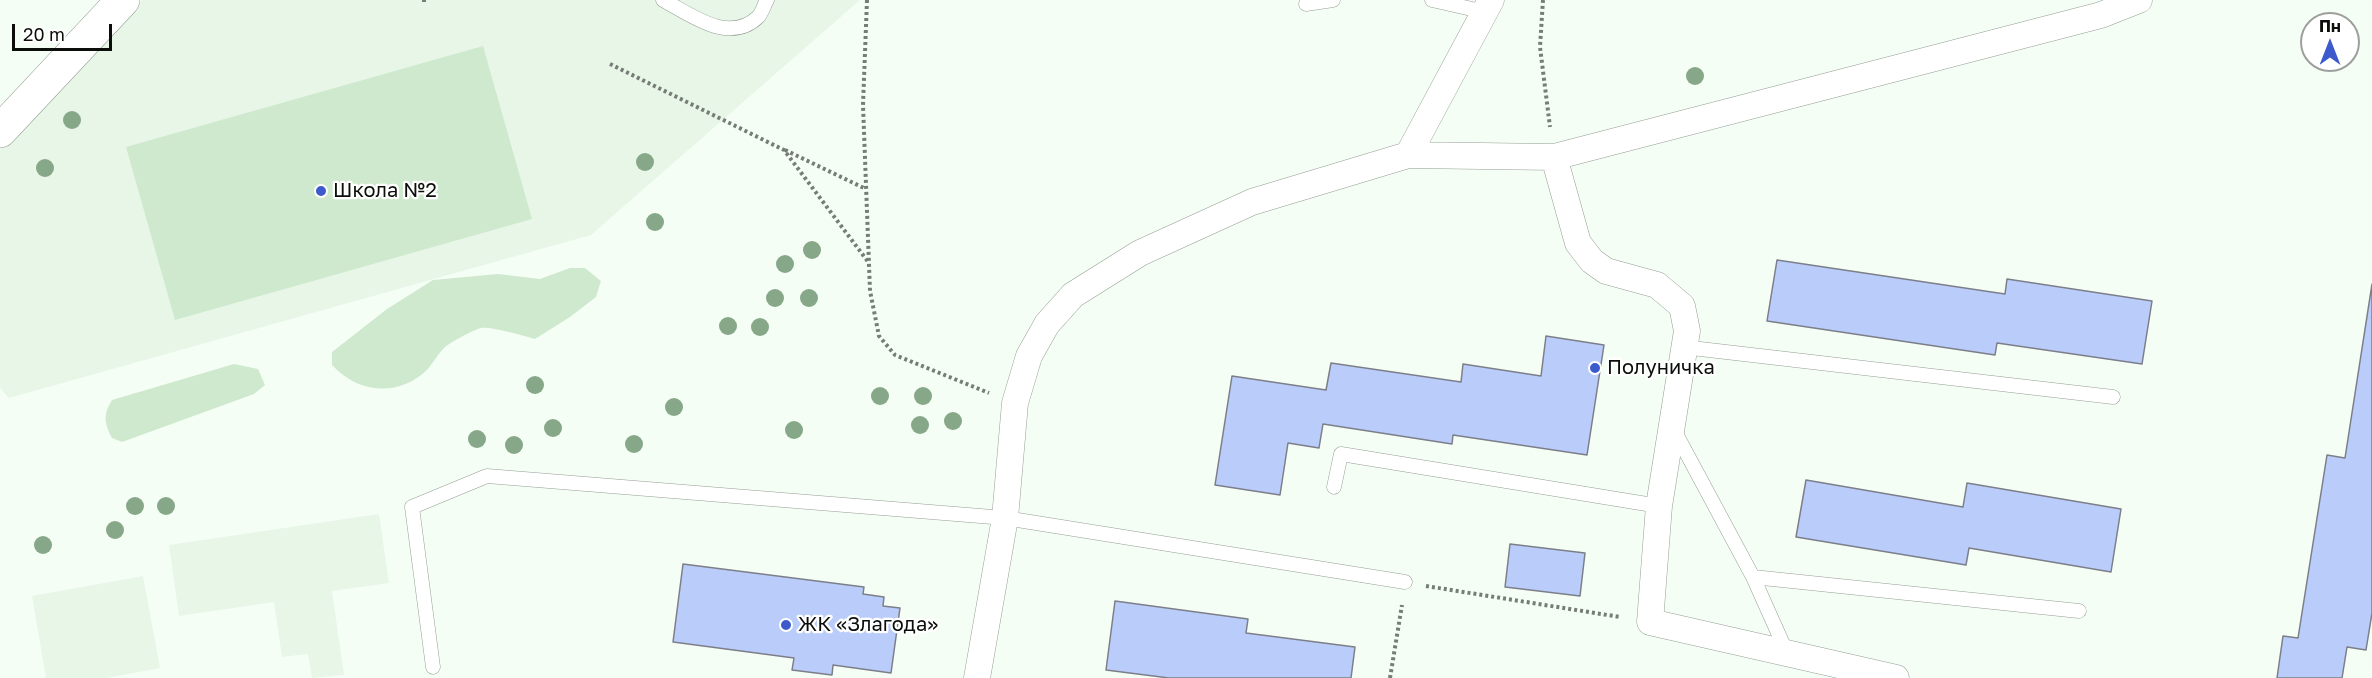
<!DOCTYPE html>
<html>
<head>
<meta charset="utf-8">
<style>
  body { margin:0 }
  #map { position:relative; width:2372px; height:678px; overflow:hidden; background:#f5fef5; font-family:"Golos Text",sans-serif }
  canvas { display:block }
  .north { position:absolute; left:2300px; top:12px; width:60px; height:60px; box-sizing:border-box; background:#fff; border:2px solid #9d9f9d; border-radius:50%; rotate:0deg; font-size:16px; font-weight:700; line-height:24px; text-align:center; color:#0b0e0b }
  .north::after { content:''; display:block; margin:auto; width:21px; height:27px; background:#3c5acc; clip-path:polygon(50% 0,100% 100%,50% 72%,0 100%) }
  .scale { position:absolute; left:12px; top:24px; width:100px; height:27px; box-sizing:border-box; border:3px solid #0b0e0b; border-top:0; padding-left:8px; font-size:18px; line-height:21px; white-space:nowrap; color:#0b0e0b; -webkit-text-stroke:4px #fff; paint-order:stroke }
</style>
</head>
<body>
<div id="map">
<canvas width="2372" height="678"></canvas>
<div class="north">Пн</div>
<div class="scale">20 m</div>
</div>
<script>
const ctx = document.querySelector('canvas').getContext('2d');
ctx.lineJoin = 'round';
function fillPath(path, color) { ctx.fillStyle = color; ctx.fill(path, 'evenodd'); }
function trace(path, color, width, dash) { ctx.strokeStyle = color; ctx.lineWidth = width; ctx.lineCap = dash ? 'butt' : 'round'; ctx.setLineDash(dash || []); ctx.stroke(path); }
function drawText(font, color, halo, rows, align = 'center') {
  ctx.font = font + ' "Golos Text",sans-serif'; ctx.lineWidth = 4.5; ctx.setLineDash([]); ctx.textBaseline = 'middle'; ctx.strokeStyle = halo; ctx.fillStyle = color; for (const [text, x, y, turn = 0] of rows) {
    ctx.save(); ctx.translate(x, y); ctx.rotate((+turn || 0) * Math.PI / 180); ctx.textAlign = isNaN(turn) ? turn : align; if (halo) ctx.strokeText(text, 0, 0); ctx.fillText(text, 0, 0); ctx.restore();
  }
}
const built = new Path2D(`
  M142,0H860L591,235L9,398L0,388V148Z
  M379,514L389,583L332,591L344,675L312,678L308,654L282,657L274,602L179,616L169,545Z
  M143,576L160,668L107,678H46L32,596Z`);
const green = new Path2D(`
  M483,46L532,219L175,320L126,147Z
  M570,268H585L601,281L596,297L570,317L535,339C525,336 489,326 481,328C473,330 449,343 444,348C438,354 433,363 427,370C398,397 359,394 332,365V352L387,309L433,280L498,274L540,279Z
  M234,364L258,369L265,385L254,394L122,442L112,438C104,422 103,415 112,400Z`);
const building = new Path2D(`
  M1777,260L2005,294L2007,279L2152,301L2142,364L1997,343L1995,355L1767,321Z
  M2372,284V613L2366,650L2347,647L2342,678H2277L2283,636L2298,638L2327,455L2345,458Z
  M1546,336L1604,345L1587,455L1453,435L1452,444L1323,424L1319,448L1288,443L1280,495L1215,485L1232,376L1326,390L1331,363L1461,382L1463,364L1541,376Z
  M1806,480L1963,507L1967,483L2121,509L2111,572L1969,548L1966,565L1796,537Z
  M1510,544L1585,553L1580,596L1505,587Z
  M683,564L864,587L863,594L884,597L883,606L900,608L891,673L833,665L832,675L792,670L794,658L673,642Z
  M1115,601L1248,619L1246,633L1355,647L1351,678H1169L1106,670Z`);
const path = new Path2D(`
  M867,0L863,105L870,291L879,336L895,355L989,393
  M1543,0L1540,47L1550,127
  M424,2V0
  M610,64L784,150L869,263
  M785,150L866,189
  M1426,586L1620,617
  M1390,678L1402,605`);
const lane = new Path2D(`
  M663,0C690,14 729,45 758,17C762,13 764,5 767,0
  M1432,0L1485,12
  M1306,4L1333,0
  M1683,347L2113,397
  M1674,430L1753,577L2079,611
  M1334,487L1341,454L1659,506
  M1753,577L1787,653
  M433,667L412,507L487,476L1005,518L1405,582`);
const street = new Path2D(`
  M1408,155L1491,0
  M1554,157L1578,243L1592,261L1606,271L1657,285L1682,306L1687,331L1659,506L1650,622L1896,678
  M977,678L1005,518L1015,403L1029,356L1047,324L1073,295L1140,253L1252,202L1408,155L1554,157L2101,15L2139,0`);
const secondary = new Path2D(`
  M0,131L123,0`);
const trees = [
  [1695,76],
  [72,120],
  [645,162],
  [45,168],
  [655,222],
  [812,250],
  [785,264],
  [775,298],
  [809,298],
  [728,326],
  [760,327],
  [535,385],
  [880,396],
  [923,396],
  [674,407],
  [953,421],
  [920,425],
  [553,428],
  [794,430],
  [477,439],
  [634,444],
  [514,445],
  [135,506],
  [166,506],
  [115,530],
  [43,545]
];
const markers = [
  [321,191,6,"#3c5acc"],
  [1595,368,6,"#3c5acc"],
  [786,625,6,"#3c5acc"]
];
const poiNames = [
  ["Школа №2",333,191],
  ["Полуничка",1607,368],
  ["ЖК «Злагода»",798,625]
];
fillPath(built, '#e7f6e7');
fillPath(green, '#cfe9cf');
fillPath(building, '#baccf9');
trace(building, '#7c7f89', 1.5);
trace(lane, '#959e95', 15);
trace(street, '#959e95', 27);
trace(secondary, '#959e95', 34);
trace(path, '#777c77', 4, [3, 3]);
trace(lane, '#fff', 14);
trace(street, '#fff', 26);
trace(secondary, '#fff', 33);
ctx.fillStyle = '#86a788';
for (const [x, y] of trees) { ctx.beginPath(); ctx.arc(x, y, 9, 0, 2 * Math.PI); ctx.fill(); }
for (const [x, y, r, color] of markers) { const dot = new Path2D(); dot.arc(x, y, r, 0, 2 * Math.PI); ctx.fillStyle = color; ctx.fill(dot); trace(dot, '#fff', 2); }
drawText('20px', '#0b0e0b', '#fff', poiNames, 'left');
</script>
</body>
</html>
